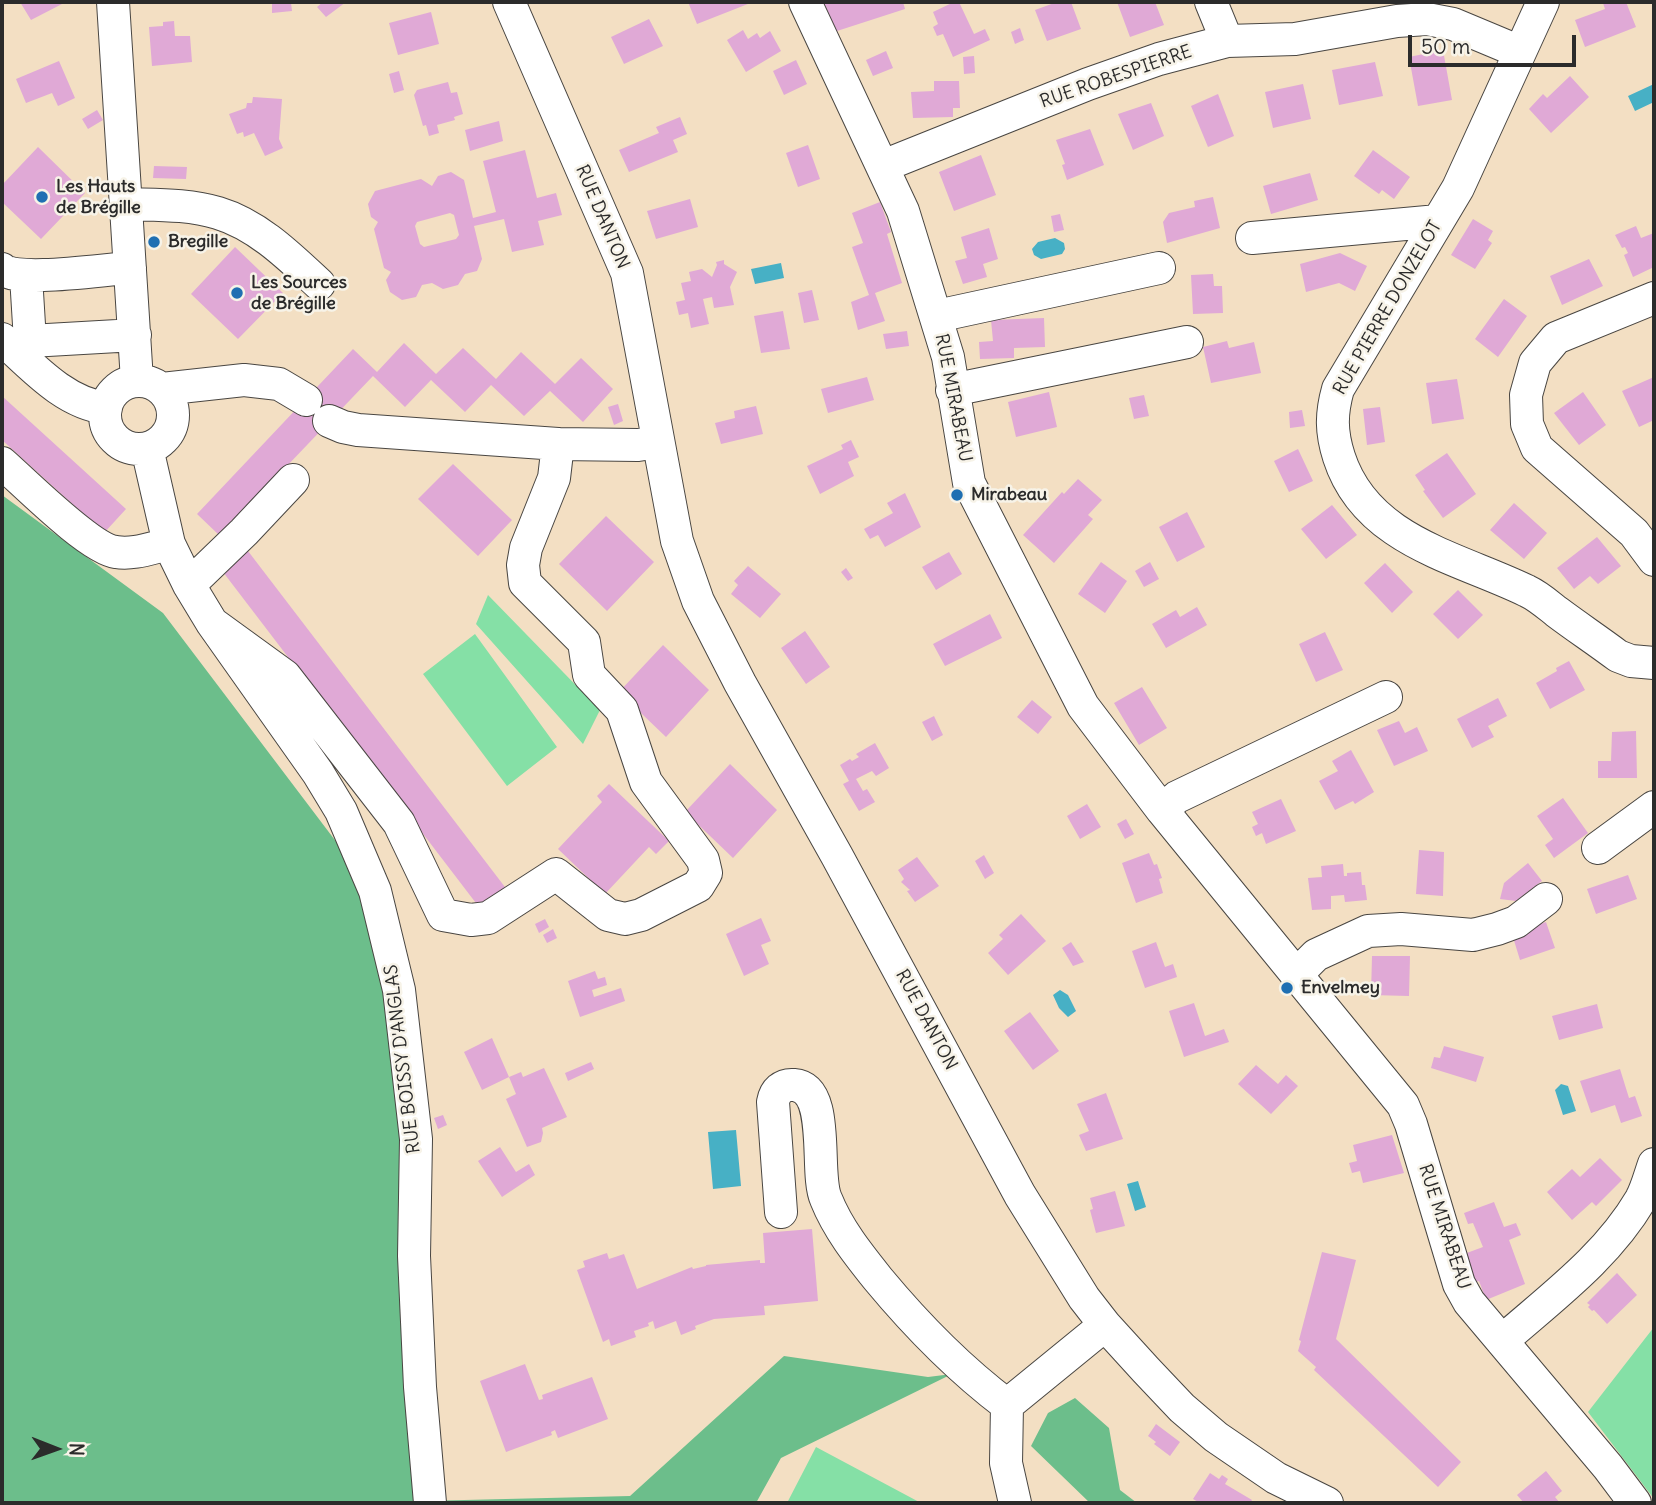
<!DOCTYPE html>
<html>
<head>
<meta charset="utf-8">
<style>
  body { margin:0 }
  #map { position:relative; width:1656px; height:1505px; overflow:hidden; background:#f3dfc3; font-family:Delius,sans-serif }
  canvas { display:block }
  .frame { position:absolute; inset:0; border:4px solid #2b2b2b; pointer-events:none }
  .north { position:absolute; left:21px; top:1414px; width:70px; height:70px; -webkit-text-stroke:5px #f7f3e8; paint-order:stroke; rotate:91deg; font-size:19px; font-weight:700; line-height:28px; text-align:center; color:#2b2b2b }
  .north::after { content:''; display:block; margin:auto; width:24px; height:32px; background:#2b2b2b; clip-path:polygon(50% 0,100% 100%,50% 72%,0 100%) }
  .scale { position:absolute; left:1408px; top:35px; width:168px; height:32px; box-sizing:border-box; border:4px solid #2b2b2b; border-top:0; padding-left:9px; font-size:21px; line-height:24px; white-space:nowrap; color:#2b2b2b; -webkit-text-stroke:5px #f7f3e8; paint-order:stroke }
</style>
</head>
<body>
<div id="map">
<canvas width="1656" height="1505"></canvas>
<div class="frame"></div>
<div class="north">N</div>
<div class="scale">50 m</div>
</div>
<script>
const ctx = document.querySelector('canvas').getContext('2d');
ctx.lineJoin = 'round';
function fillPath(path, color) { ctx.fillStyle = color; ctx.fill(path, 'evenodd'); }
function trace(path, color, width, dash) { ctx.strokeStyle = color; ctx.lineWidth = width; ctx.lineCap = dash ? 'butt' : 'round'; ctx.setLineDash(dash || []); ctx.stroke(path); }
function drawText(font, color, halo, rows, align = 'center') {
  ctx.font = font + ' Delius,sans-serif'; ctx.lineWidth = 5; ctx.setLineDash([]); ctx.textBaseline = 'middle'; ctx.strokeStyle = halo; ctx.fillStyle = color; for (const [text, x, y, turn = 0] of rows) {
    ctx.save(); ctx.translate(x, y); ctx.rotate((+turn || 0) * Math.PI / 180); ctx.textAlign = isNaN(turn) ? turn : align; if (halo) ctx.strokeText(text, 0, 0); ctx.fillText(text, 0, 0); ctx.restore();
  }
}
const green = new Path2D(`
  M488,595L600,710L583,744L476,624Z
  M475,634L557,747L507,786L423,674Z
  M1654,1327V1499L1588,1412Z
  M816,1447L921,1503H787Z`);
const forest = new Path2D(`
  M2,495L163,613L353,864L385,979L405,1161L423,1501L630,1496L784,1356L928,1377L952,1374L781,1458L756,1503H2Z
  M1075,1398L1109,1428L1120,1490L1137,1503H1090L1031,1446L1048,1413Z`);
const water = new Path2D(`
  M1654,84V102L1635,111L1628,96Z
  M1055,238L1064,243L1065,249L1062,254L1041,259L1034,255L1032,249L1038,242Z
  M781,263L784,278L755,284L751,269Z
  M1060,990L1068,995L1076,1011L1068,1017L1059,1008L1053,995Z
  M1561,1084L1568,1086L1576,1111L1563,1115L1555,1090Z
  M736,1130L741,1186L713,1189L708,1132Z
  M1138,1181L1146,1207L1135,1211L1127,1184Z`);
const building = new Path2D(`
  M20,2H61L62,4L31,20Z
  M323,2H346L326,17L317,7Z
  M688,2H753L697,24Z
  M823,2H903L905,9L837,31Z
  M954,2H959L974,34L985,29L990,40L953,57L943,34L937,36L933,27L938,24L933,12Z
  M1057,2H1071L1081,29L1047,41L1035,10Z
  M1117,2H1155L1164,25L1130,37Z
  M1606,2H1626L1636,27L1585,47L1575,20L1605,9L1603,3Z
  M291,3L292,11L272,13V4Z
  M431,12L439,44L398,55L389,23Z
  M649,19L663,46L624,64L611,37Z
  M174,21L175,36H190L192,62L152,66L149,27L163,26V22Z
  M1020,28L1024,40L1015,44L1011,32Z
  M743,30L748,39L757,33L760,38L770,31L781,51L746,72L727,40Z
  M1443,50L1452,100L1418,106L1409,57Z
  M886,51L893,68L873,76L866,60Z
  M974,56L975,73L964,74L963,57Z
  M796,60L807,84L784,95L773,71Z
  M59,61L75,98L58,106L52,93L26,103L16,79Z
  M1375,62L1383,96L1339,105L1332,70Z
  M399,71L404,90L394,93L389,74Z
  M1570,76L1589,97L1551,133L1529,109L1543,94L1547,98Z
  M934,81H959L960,108H953V117L913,118L911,92L934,91Z
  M448,82L451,93L457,92L463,114L454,117L455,120L437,125L439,133L429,136L426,125L423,126L414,95L417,90Z
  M1303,84L1311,119L1273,128L1265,92Z
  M1218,94L1234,136L1208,147L1191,106Z
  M253,97L282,99L279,139L283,148L265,156L254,133L244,137L243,132L237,134L229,114L246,108L247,103H252Z
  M1151,103L1164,136L1133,150L1118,114Z
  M97,110L103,120L88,129L82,119Z
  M680,117L687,134L673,140L678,152L629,172L619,150L659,133L656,127Z
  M499,121L503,141L470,151L465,130Z
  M1090,129L1104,165L1067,180L1062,165L1065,164L1056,140Z
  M808,145L820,179L798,187L786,153Z
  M38,147L85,193L41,239L2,202V185Z
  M525,150L537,198L556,193L562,215L538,221L544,245L512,252L504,219L474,226L482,259L477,271L465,274L458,285L443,289L432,283L422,285L416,297L402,300L390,292L386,280L391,272L384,268L374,229L378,222L371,217L368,204L375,191L421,179L432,186L438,176L451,172L464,180L473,218L496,212L483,161ZM450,213L454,215L459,235L456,239L424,247L420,244L415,226L417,222Z
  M1373,150L1410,177L1394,199L1382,190L1379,194L1354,176Z
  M981,155L996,195L954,211L939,172Z
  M154,166L187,167L186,179L153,178Z
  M1310,173L1318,200L1271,214L1263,186Z
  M1213,197L1220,228L1167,243L1163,222L1169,213L1195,207L1194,201Z
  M690,199L698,227L656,239L647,211Z
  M880,202L891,232L887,234L902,283L875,293L885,321L858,330L851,302L869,295L852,247L863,243L852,213Z
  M1060,214L1064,230L1054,232L1051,216Z
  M1473,219L1493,231L1488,240L1492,243L1475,269L1451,255Z
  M1636,226L1641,238L1654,233V267L1633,277L1624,255L1628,253L1625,247L1622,248L1615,235Z
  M989,228L998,259L983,264L987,277L963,284L955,261L967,258L961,237Z
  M235,247L283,293L238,339L191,294Z
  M1340,253L1367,266L1355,291L1339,283L1306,292L1300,264Z
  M1589,259L1603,286L1562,305L1550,276Z
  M724,260V264L737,272L730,287L734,305L714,308L712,297L703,299L709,324L691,328L688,313L679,315L676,302L685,300L681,283L691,281L689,272L702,269L712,277L717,265L716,262Z
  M1213,274L1214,286H1222L1223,313L1193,314L1191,275Z
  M812,290L819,320L804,323L798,293Z
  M1504,299L1527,316L1498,357L1475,339Z
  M783,311L790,349L761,353L754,316Z
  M1044,318L1045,347L1014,348V358L980,359L979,342L993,341L991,320Z
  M907,331L909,346L886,349L883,334Z
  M1227,341L1229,348L1254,342L1261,373L1211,383L1203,347Z
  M404,343L436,374L463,348L496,379L521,352L555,384L581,358L613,389L583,422L550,391L524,416L491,385L465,412L431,380L405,407L373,376L220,536L197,514L353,349L377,372Z
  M867,377L874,400L828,413L821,389Z
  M1654,377V420L1639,427L1622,391Z
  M1457,379L1464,419L1432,424L1426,383Z
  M1049,392L1057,427L1016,437L1008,402Z
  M1583,392L1606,425L1579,445L1554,413Z
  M1144,395L1149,416L1134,419L1129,398Z
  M2,396L126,509L104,533L2,440Z
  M618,404L623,421L614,425L608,407Z
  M756,406L763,434L721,444L715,423L735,418L734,411Z
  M1380,407L1385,442L1367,445L1363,409Z
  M1302,410L1305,426L1290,428L1289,412Z
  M851,440L859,457L848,462L854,476L820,494L807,466L843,449L841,445Z
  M1298,449L1313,481L1289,492L1274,461Z
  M1447,453L1476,494L1443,518L1423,491L1425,490L1415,475Z
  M453,464L512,520L478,556L418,499Z
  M1078,479L1102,500L1088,515L1093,519L1054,563L1023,535L1062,492L1064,494Z
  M905,493L921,527L885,547L878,535L870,539L864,529L893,513L887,503Z
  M1514,503L1547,533L1524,559L1490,530Z
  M1332,505L1357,535L1326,559L1301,529Z
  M1187,512L1205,547L1177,562L1159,527Z
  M606,516L654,562L607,611L559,564Z
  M1597,537L1621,566L1598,584L1590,576L1574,589L1557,568Z
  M248,551L508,891L482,911L223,572Z
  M949,552L962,574L936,590L922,567Z
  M1101,562L1127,581L1105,613L1078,594Z
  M1150,562L1159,579L1144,587L1135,571Z
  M1385,563L1413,592L1392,613L1364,583Z
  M748,566L781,594L760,618L731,594L738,585L734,581Z
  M846,568L853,578L848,581L841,572Z
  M1458,590L1483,615L1458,639L1433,614Z
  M1197,607L1207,625L1166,648L1152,624L1176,610L1180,617Z
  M990,614L1002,638L945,666L933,644Z
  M805,631L830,667L806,684L781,648Z
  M1325,632L1343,670L1316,682L1299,644Z
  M663,645L709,690L666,737L619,692Z
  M1569,661L1585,690L1550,709L1536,683L1557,671L1556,668Z
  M1142,687L1167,728L1139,745L1114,703Z
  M1498,698L1507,716L1488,726L1494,737L1472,748L1457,719Z
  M1032,700L1052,717L1038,734L1017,717Z
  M934,716L943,735L932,741L922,722Z
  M1399,721L1405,733L1417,727L1428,751L1394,766L1377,730Z
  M1636,731L1637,778H1598V761H1611L1612,732Z
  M875,743L889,768L876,776L872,771L856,779L863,791L867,789L875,802L859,811L843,784L849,781L840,765L850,759L852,761L859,757L856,754Z
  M1351,750L1374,792L1355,804L1353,801L1335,810L1319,781L1338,771L1332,761Z
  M730,764L777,810L733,858L685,812Z
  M609,784L669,841L656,854L649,847L605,894L558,849L602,802L597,796Z
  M1563,798L1588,833L1554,858L1545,845L1553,839L1537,816Z
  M1281,799L1296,831L1266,844L1262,833L1256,836L1252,827L1258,824L1252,812Z
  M1087,804L1101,827L1080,839L1067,816Z
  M1126,819L1134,834L1125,839L1117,824Z
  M1419,850L1444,852L1443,896L1416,894Z
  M1149,853L1154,865L1157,864L1162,878L1159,879L1163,893L1136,903L1122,863Z
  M984,855L994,873L985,879L975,861Z
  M917,857L939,886L915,902L907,891L910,890L901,882L904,879L898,870Z
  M1528,863L1542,881L1516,901L1500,899L1504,883Z
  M1343,864L1344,876H1347V873L1361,872L1362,885H1365L1367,900L1345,902L1344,895L1331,896V909L1312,910L1308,878L1322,877L1321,866Z
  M1628,875L1637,899L1596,914L1587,889Z
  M1021,914L1046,941L1008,975L988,953L1003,939L999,935Z
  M761,918L771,941L761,945L769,964L744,976L726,934Z
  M545,919L549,927L539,933L535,924Z
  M1546,922L1555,948L1520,960L1512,934Z
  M553,929L557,938L547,943L543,935Z
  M1071,942L1084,962L1073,966L1062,948Z
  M1156,942L1165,967L1173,964L1177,977L1145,988L1132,951Z
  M1372,956H1410L1409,996L1371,995Z
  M595,971L598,979L605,977L607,985L592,990L594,997L621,988L625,1001L580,1017L568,981Z
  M1194,1003L1205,1036L1224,1029L1229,1042L1184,1057L1169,1011Z
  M1597,1004L1603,1028L1559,1040L1552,1016Z
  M1030,1012L1059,1051L1033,1070L1004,1031Z
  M492,1038L509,1077L482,1090L464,1052Z
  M1444,1046L1484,1057L1476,1082L1431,1068L1434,1057L1440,1058Z
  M591,1062L594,1069L568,1081L565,1073Z
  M1256,1065L1278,1084L1286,1075L1298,1086L1271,1114L1238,1084Z
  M544,1068L567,1117L542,1128L543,1133L541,1142L527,1147L506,1099L516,1094L509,1077L521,1072L523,1077Z
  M1620,1069L1629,1098L1635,1096L1642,1116L1621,1123L1615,1105L1591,1113L1580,1081Z
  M1106,1093L1123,1139L1086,1151L1079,1135L1089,1131L1077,1104Z
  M443,1115L447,1125L438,1129L434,1118Z
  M1392,1135L1404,1173L1363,1183L1360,1171L1352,1173L1349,1163L1357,1161L1353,1145Z
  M500,1147L516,1172L529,1164L535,1175L502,1197L478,1161Z
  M1600,1158L1622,1180L1596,1206L1592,1202L1572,1220L1547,1192L1572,1169L1580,1177Z
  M1115,1191L1125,1226L1096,1233L1090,1210L1093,1209L1090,1198Z
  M1494,1202L1504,1227L1516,1223L1521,1235L1509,1240L1525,1284L1486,1300L1479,1281L1473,1283L1464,1254L1483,1247L1473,1223L1468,1224L1464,1213Z
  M812,1229L818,1301L764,1306L765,1315L714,1319L695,1326L696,1329L681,1335L676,1321L655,1329L653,1321L648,1323L649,1326L634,1331L636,1337L611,1346L609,1339L603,1342L577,1270L585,1267L583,1261L607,1253L609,1259L624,1254L637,1289L692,1267L693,1269L706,1266V1265L760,1260V1263H765L763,1233Z
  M1322,1252L1356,1260L1336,1339L1461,1462L1438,1487L1314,1370L1316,1367L1298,1351L1301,1341L1299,1340Z
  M1617,1273L1637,1295L1607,1324L1594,1310L1592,1311L1588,1307L1590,1305L1587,1303Z
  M525,1364L539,1400L543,1399L542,1395L592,1377L608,1419L558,1438L555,1430L551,1432L552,1435L506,1452L480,1381Z
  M1156,1424L1180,1442L1170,1456L1154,1444L1156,1442L1148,1436Z
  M1546,1471L1562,1491L1555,1497L1560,1503H1524L1517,1495Z
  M1210,1473L1219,1479L1222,1475L1228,1479L1225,1484L1252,1500L1250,1503H1200L1193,1499Z`);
const minor = new Path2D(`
  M113,2L137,381
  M509,2L627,273L677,541L698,601L740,683L837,856L1020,1195L1084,1298L1105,1325L1146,1370L1182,1408L1216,1437L1276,1478L1327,1503
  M805,2L903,211L948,357L969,483L1083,706L1162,810L1403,1105L1411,1124L1459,1284L1469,1302L1608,1467L1635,1503
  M1211,2L1227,41
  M1543,2L1458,188L1338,389C1331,414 1331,432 1339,457C1366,541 1457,557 1527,591C1538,596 1548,605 1557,612C1577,627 1598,641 1618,656L1631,661L1654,663
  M883,166L1088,84L1159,59L1227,41L1295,39L1397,21L1427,19L1453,24L1520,52
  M127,204C157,205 189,204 218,213C258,225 290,257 319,284
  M1252,238L1438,221
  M2,269C16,283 106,269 130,268
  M26,276L30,341L135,335
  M1654,298L1556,338L1535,363L1526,395L1527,424L1537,448L1634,533L1654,560
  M937,316L1159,268
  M2,339C32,366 64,403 106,408
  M105 415a34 34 0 1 1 68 0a34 34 0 1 1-68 0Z
  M162,389L244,380L279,384L306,400
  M952,390L1187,342
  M329,421L343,427L358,430L558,444L638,445L658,442
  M147,448L169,544L189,585L212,623L318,773L341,811L375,891L399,990L416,1139L414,1256L420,1387L430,1503
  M2,463C24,482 90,549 116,552C133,555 151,548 169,544
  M189,585L244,532L293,480
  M212,623L285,676L399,823L443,915L471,920L488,918L556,874L608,915L625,919L641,915L698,886L706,873L703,860L646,782L622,710L589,675L584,642L525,583L523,565L526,548L554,478L558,444
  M1162,810L1177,797L1386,697
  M1598,848L1654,807
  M1296,975L1316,955L1368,931L1401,929L1473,935L1497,929L1516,922L1546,899
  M781,1212L773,1102C775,1091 782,1084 794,1085C832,1088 814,1173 826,1199C838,1229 858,1254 878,1279C917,1326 958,1368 1007,1405
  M1502,1341C1552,1297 1607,1257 1641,1199C1647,1188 1650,1175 1654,1164
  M1015,1503L1006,1463L1007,1405L1105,1325`);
const markers = [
  [42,197,7,"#1f6fb2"],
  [154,242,7,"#1f6fb2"],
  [237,293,7,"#1f6fb2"],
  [957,495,7,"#1f6fb2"],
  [1287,988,7,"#1f6fb2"]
];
const streetNames = [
  ["RUE ROBESPIERRE",1116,77,-19],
  ["RUE DANTON",602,217,67],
  ["RUE PIERRE DONZELOT",1388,308,-60],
  ["RUE MIRABEAU",953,398,79],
  ["RUE DANTON",926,1020,62],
  ["RUE BOISSY D'ANGLAS",403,1059,-97],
  ["RUE MIRABEAU",1444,1227,72]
];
const poiNames = [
  ["Les Hauts",56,187],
  ["de Brégille",56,208],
  ["Bregille",168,242],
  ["Les Sources",251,283],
  ["de Brégille",251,304],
  ["Mirabeau",971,495],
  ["Envelmey",1301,988]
];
fillPath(green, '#85e0a6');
fillPath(forest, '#6cbe8b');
fillPath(water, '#47b0c5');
fillPath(building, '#e0a9d6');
trace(minor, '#494642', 34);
trace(minor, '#fff', 32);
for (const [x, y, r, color] of markers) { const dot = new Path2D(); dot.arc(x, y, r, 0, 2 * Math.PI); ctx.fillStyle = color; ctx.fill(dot); trace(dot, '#f7f3e8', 2.5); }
drawText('18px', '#2b2b2b', '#f7f3e8', streetNames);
drawText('bold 18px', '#2b2b2b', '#f7f3e8', poiNames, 'left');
</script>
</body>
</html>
